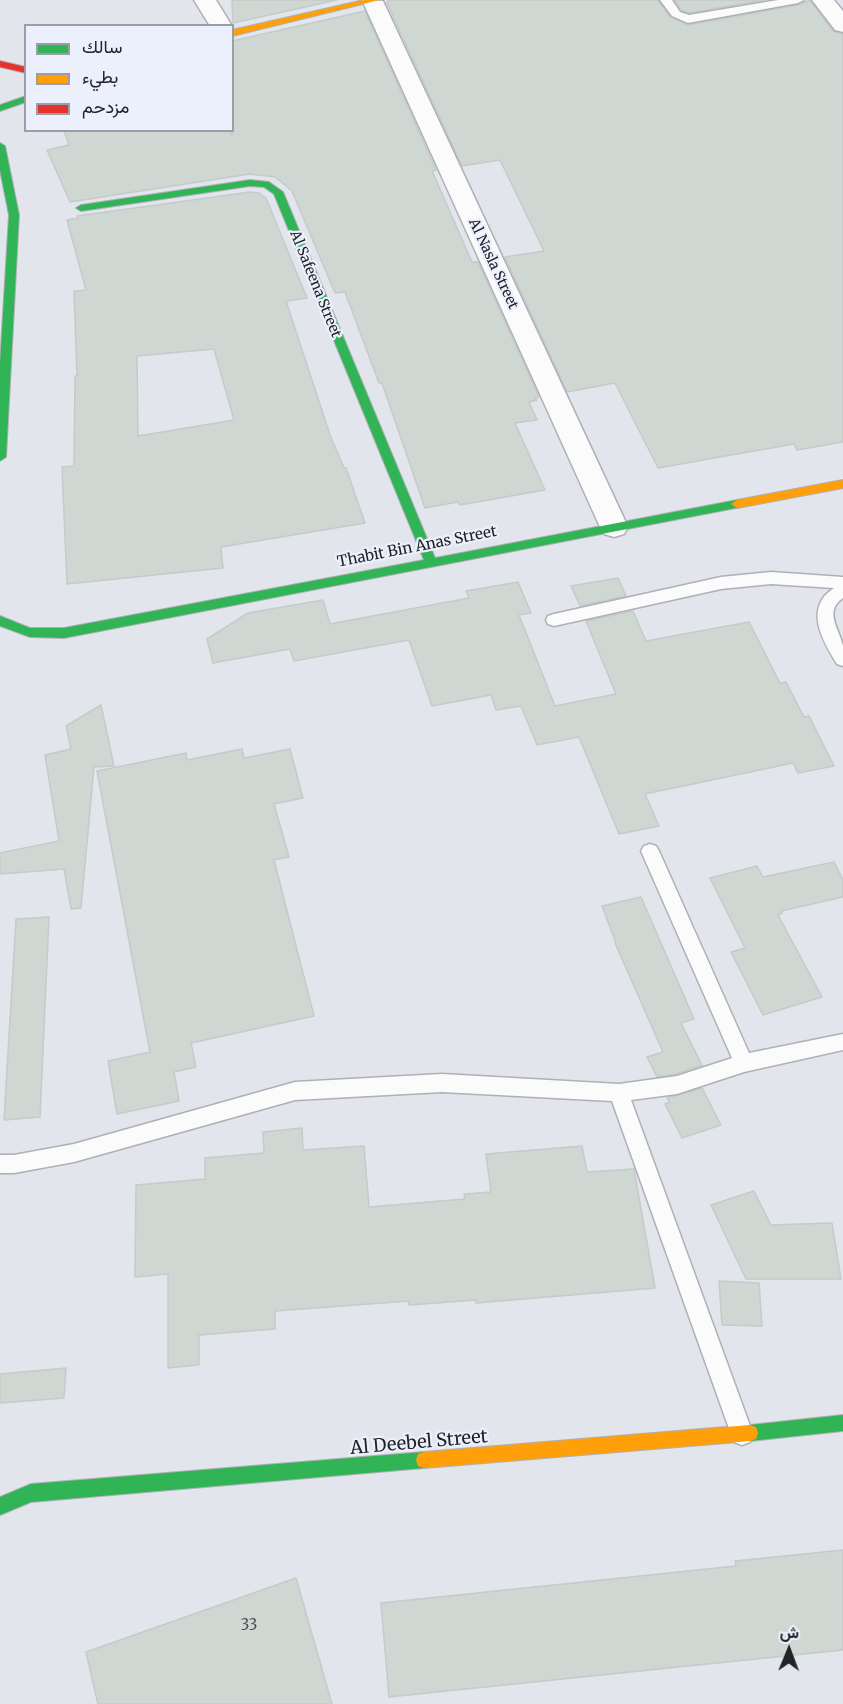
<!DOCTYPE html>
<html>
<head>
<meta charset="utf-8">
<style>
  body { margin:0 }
  #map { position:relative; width:843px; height:1704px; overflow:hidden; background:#e2e5ec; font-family:Merriweather,Vazirmatn,serif }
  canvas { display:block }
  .legend { position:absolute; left:24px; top:24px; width:210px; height:108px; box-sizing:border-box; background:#ecf0fd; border:2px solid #9b9ea8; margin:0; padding:8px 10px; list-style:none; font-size:18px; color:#222328 }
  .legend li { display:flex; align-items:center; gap:12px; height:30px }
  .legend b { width:30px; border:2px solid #9b9ea8 }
  .north { position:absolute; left:759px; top:1620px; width:60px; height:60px; -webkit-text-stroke:4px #ecf0fd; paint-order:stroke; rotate:1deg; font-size:16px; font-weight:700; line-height:24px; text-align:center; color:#222328 }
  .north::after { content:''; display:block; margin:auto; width:21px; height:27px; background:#222328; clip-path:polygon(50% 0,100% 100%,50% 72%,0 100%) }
</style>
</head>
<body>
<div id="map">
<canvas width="843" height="1704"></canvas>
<ul class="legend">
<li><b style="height:8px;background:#30b455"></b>سالك</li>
<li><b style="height:8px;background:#ff9f0a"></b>بطيء</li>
<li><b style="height:8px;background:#e5322d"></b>مزدحم</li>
</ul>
<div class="north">ش</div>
</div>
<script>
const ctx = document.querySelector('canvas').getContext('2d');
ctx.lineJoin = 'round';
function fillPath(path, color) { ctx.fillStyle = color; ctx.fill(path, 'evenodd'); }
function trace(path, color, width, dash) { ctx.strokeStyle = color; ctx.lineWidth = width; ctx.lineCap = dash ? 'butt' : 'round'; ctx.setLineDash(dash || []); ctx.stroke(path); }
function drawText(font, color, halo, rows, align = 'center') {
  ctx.font = font + ' Merriweather,serif'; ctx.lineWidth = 4.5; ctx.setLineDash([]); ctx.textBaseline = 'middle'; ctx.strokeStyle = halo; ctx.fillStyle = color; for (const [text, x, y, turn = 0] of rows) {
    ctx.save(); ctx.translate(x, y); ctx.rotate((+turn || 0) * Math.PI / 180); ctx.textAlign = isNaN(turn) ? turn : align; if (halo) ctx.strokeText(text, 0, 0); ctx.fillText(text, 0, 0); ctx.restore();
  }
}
const building = new Path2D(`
  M232,0H337L233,23Z
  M388,0H658L670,17L688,25L798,5L810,0L833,31L843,34V442L797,450L794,444L658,468L615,383L567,392L505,257L544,251L500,160L462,166L387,3Z
  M675,0H764L689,13L681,10Z
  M365,11L436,170L432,171L472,262H478L539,397L535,398L537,400L529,402L537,420L515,423L545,490L460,505L458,502L425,508L382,383H379L345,292L335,293L292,191L275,177L250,174L70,202L47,150L69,145L64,130H229L232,137V41Z
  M250,192L259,193L266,198L307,298L286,301L330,435L344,468H346L365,523L221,547L223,568L67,584L62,467L74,466L75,376H77L74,291L86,290L67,220L78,218L77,216ZM214,349L234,420L138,436L137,356Z
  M618,578L626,596L580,606L571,586Z
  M518,582L531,613L519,615L555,706L616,694L586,621L633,611L646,641L749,622L780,683L786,682L804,717L809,716L834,766L798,773L793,763L645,794L659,826L619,834L579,737L537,745L521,706L496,710L491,695L432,706L409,640L294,661L290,649L213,663L207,639L248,613L323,600L330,624L469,598L466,591Z
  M101,705L114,766L94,767L81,908L71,909L64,869L0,874V853L59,841L45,755L71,749L66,726Z
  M242,749L244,758L290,749L303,798L274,804L289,857L274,860L314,1016L191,1043L196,1067L174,1072L179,1101L117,1114L108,1061L150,1052L97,771L186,753L187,760Z
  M834,862L843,880V897L781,911L782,913L778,915L822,997L763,1015L731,952L745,948L710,878L757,866L763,877Z
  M641,897L694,1019L681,1023L702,1065L676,1074L657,1077L647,1057L663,1052L615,943H616L602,906Z
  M49,917L40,1117L4,1120L16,919Z
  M702,1088L721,1125L682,1138L665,1104L670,1102L667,1098Z
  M302,1128L303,1150L364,1146L369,1207L465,1199L464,1194L491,1192L486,1154L582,1146L587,1172L634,1169L655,1288L476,1303V1300L409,1305V1301L275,1311V1329L199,1335V1365L168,1368V1274L135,1277L136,1185L205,1179V1158L264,1153L263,1132Z
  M754,1191L771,1225L832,1223L841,1279H746L711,1205Z
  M719,1281L759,1283L762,1326L722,1325Z
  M66,1368L64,1398L0,1403V1374Z
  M843,1550V1650L389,1697L381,1603L736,1566L735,1561Z
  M296,1578L332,1704H98L86,1652Z`);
const lane = new Path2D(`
  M660,0H672L680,12L689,15L778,0H804L798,3L688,23L672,16Z
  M771,572L843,577V598C823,611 840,630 843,646C843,652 843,660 843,666L837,664C823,641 803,608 834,588L771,584L721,589L554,626L548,624L546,620L548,616L554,614L721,577Z
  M650,844L656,846L659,851L749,1053L843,1034V1050L744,1072L677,1094L631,1100L753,1434L750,1442L742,1445L734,1442L731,1434L612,1101L442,1092L295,1100L74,1162L14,1173H0V1155H14L74,1144L295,1082L442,1074L619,1084L677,1076L732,1058L641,851L644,846Z`);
const street = new Path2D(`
  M194,0H216L232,26H210Z
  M362,0L383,1L628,527L624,534L614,537L604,534L600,527Z
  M812,0H834L843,11V32L835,30Z`);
const fast = new Path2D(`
  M26,96V102L0,111V105Z
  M0,143L5,146L19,215L6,457L0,461V364L9,215L0,170Z
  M250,180L269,182L283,192L435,558L737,500L743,504L741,507L64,638L30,637L0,626V616L30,628H64L424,560L274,194L264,187L250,186L81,211L76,208L81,205Z
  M843,1415V1431L750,1441L744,1439L742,1433L744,1427L750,1425Z
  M424,1452L430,1454L432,1460L430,1466L424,1468L31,1502L0,1515V1497L31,1484Z`);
const slow = new Path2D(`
  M364,0H379L232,36V30Z
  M843,480V488L737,508L731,504L737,500Z
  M750,1425L756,1427L758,1433L756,1439L750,1441L424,1468L418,1466L416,1460L418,1454L424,1452Z`);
const jam = new Path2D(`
  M0,61L26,67V73L0,67Z`);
const farStreetnames = [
  ["Al Nasla Street",493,264,65],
  ["Al Safeena Street",315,284,68]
];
const streetNames = [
  ["Thabit Bin Anas Street",417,547,-11]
];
const nearNumbernames = [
  ["33",249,1626]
];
const nearStreetnames = [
  ["Al Deebel Street",419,1443,-5]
];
fillPath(building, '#ced7d2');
trace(building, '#c6caca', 1.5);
trace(lane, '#aeb0b6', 3);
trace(street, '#aeb0b6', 3);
trace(fast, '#aeb0b6', 2);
trace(slow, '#aeb0b6', 2);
trace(jam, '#aeb0b6', 2);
fillPath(lane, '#fbfbfc');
fillPath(street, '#fbfbfc');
fillPath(fast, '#30b455');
fillPath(slow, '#ff9f0a');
fillPath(jam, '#e5322d');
drawText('14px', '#222328', '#ecf0fd', farStreetnames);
drawText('15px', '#222328', '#ecf0fd', streetNames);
drawText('15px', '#4d5052', null, nearNumbernames);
drawText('18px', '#222328', '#ecf0fd', nearStreetnames);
</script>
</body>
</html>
